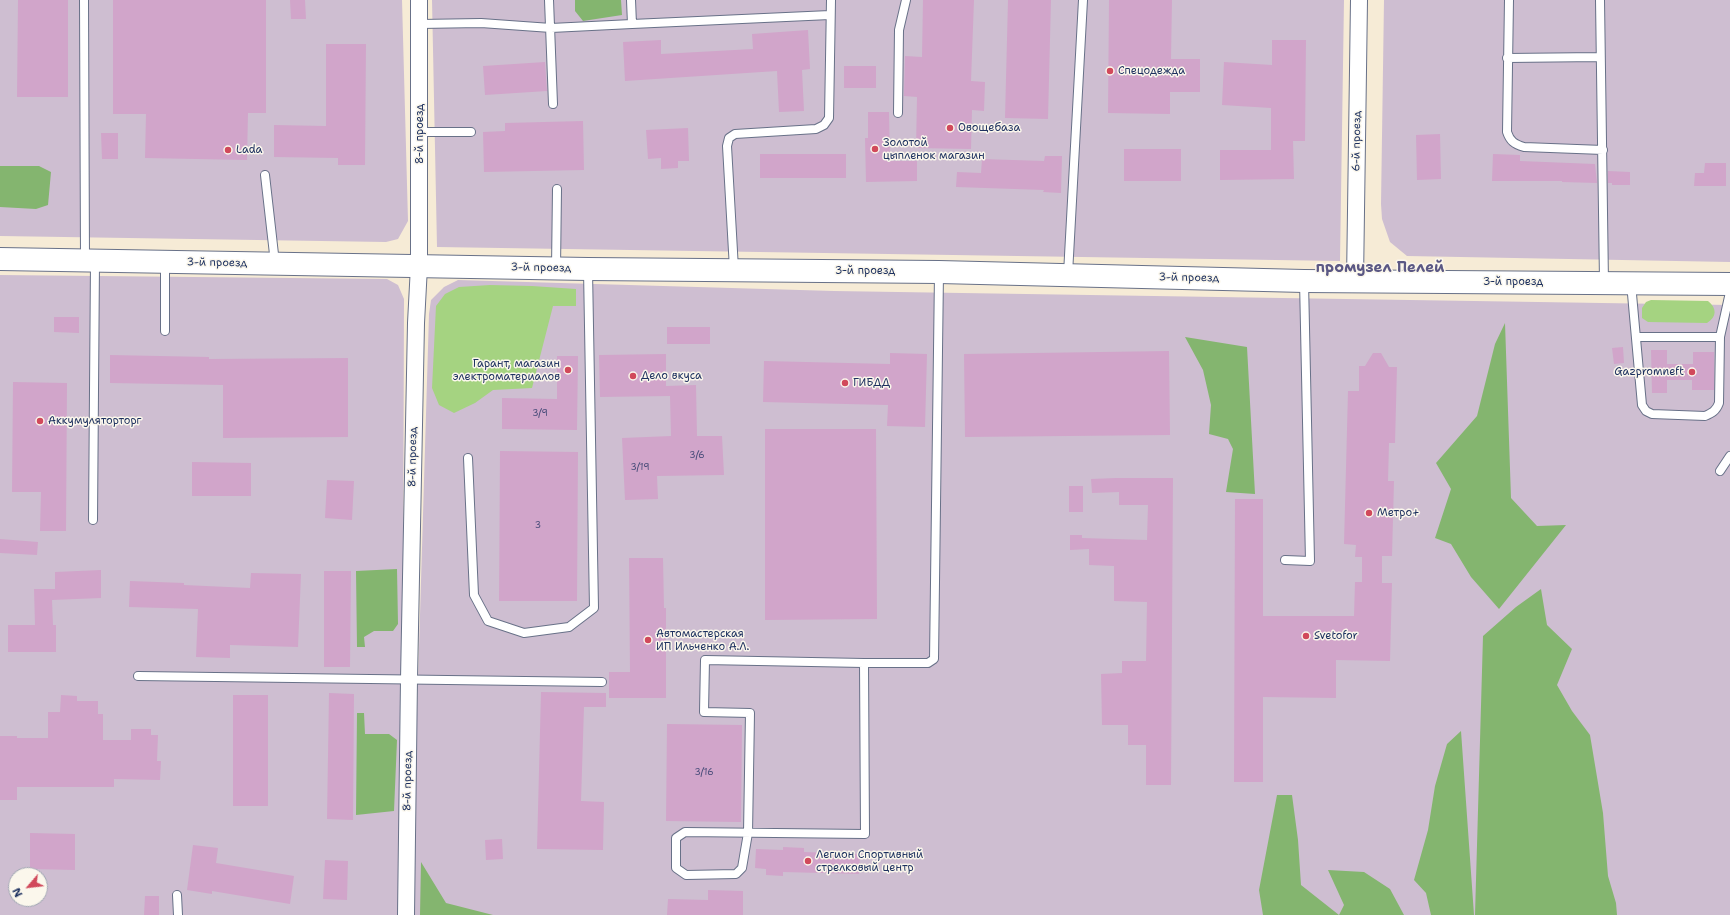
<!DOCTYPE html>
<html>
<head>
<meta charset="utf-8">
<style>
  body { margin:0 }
  #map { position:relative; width:1730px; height:915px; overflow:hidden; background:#f6ebd6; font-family:"Shantell Sans",sans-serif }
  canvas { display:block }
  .north { position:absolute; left:8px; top:867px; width:40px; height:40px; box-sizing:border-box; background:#fbf7ec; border:1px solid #a1a7b3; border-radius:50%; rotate:242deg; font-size:11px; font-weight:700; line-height:16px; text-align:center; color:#1b2f5e }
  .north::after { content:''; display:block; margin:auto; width:14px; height:18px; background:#d1495b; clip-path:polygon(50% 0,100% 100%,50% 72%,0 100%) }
</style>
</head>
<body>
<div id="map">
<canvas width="1730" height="915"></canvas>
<div class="north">N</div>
</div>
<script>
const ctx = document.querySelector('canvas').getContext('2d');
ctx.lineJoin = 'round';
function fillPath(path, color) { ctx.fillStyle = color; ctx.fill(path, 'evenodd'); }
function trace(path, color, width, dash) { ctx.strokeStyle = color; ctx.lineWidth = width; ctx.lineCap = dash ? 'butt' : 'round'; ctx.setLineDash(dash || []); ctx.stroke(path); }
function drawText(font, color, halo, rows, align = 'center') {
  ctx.font = font + ' "Shantell Sans",sans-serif'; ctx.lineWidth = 3; ctx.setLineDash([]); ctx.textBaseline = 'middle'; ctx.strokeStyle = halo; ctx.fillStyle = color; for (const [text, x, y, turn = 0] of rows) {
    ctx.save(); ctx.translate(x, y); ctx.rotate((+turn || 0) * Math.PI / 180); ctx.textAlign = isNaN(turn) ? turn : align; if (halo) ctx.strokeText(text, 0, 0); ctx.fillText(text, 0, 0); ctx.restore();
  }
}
const industrial = new Path2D(`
  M0,0H402L408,221L398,239L386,242L0,236Z
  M432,0H1344L1340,261L437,247Z
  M1384,0H1730V262L1407,256L1390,242L1382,219L1381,204Z
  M0,275L387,279L398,285L404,299L402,915H0ZM16,875H40V899H16Z
  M458,280L834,291L1730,305V915H411L429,314L431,300L444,287Z`);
const green = new Path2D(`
  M490,285L532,286L576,289V306H553L532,388L493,390L475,403L454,413L439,405L432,388L436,306L445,294L459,287Z
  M1651,300L1708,301C1717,308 1717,317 1707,323L1648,322L1642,318V308L1646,302Z`);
const forest = new Path2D(`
  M575,0H621L622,15L583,21L575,11Z
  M0,166H39L51,172L48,205L36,209L0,207Z
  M1505,323L1511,498L1537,526L1566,525L1499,609L1471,577L1451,544L1435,538L1451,489L1436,463L1477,416L1495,344Z
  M1185,337L1247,347L1255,494L1226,492L1233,449L1228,439L1209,434L1211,405L1203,370Z
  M397,569L398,624L393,631H374L364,637L365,647H357L356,571Z
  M1541,589L1547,625L1572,649L1557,685L1572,711L1590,735L1603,813L1608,876L1616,903L1617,915H1475L1483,636L1516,607Z
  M357,713H364L365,734H389L397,740L394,811L356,815Z
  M1461,731L1474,915H1431L1426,893L1414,880L1428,830L1435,786L1447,744Z
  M1277,795H1292L1298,840L1301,885L1339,915L1344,905L1328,870L1364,872L1390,889L1404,915H1263L1259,890Z
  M421,862L446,903L493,915H420Z`);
const building = new Path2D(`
  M18,0H68V97H17Z
  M113,0H266V113H248L247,160L145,158L146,114H113Z
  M290,0H305L306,19H291Z
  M923,0H974L971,81L985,82L984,111L972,110L971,149L916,148L917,97L904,96L905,56L922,57Z
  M1008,0H1051L1048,119L1005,118Z
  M1109,0H1172L1171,59H1200V92H1170V114L1108,113Z
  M808,30L810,69L802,70L804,111L779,112L777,71L625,81L623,42L661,40V54L753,49L752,34Z
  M1272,40H1306L1305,141H1293L1294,179L1220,180V150H1271V108L1222,105L1224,62L1272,65Z
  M326,44H366L365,165H338V158L274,157V125L326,126Z
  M545,62L547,91L485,95L483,66Z
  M844,66H876V88H844Z
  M868,112H889L890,161H917V181L866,182L865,138H868Z
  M583,121L584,170L484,172L483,132L505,131V123Z
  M688,128L689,161H678V168L661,169V158L648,159L646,130Z
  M101,133H118V159H102Z
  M1440,134L1441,179L1417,180L1416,135Z
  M1124,149H1181V181H1124Z
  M760,154H846V178H760Z
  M1493,154L1520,155V161L1595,164L1597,183L1562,182V181H1492Z
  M1045,156H1062L1061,193L1043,192L1044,190L956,187L957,172L981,173L982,159L1044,161Z
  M1705,163H1726V186H1694L1695,173H1704Z
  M1608,171L1630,172V185H1612V183H1608Z
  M54,317H79V333L54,332Z
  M667,327H710V344H667Z
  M1623,347L1624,363L1614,364L1612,348Z
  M1651,350H1667V364H1693V352H1714V390H1692V380H1667V393H1652Z
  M1169,351L1170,435L965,437L964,354Z
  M890,353L927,354L925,427L887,426L888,405L763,402L764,361L890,364Z
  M1373,353H1381L1389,367H1397L1395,443H1389L1388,481H1394L1392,556H1382V583H1392L1390,661L1336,660V698L1263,697V782H1234L1235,499H1263V616H1354L1355,582H1362V557H1355L1356,545L1344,544L1348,391H1359V366H1365Z
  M666,354V386L696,385L697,436H722L724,475L657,476L658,499L625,500L622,438L671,436L670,396L600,397L599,355Z
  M110,355L209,357V359L348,358V437L223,438V385L110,383Z
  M557,356H578L577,430L502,429V398L557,399Z
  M13,382L67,383L66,531H40L41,492H12Z
  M765,429H876L877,619L765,620Z
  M500,451L578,452L577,601H499Z
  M192,462L251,463V496H192Z
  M1116,478H1173L1171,785H1146V745H1128V725H1102L1101,674L1122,673V661H1146L1147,602L1114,601V566L1089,565V549L1070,550V535H1082V538L1147,540L1148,505H1119V492L1092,493L1091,479Z
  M327,480L354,481L352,520L325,518Z
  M1069,486H1083V512H1069Z
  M0,539L38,542L37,555L0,553Z
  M629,558H663L664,608H666V698H609V672H630Z
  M101,570V598L52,600L53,625H56V652H8V625H35L34,589H55V572Z
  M324,571H351L350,667H324Z
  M251,573L301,574L298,647L230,645V658L196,657L198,609L129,607L130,581L184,583V585L250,588Z
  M541,692L606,693V707H584L581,801L604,802L603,850L537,849Z
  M329,693L354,694L353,820L327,819Z
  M61,695L77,696V701H98V714H103V740H131V729H151V735H158L157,761H161L160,780L114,779V787H17V800H0V736H17V738H48V712H60Z
  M233,695H268V806H233Z
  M667,724L742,725L741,822L666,821Z
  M30,833L75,834V870L30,869Z
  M502,839L503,859L486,860L485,840Z
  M193,845L218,848L216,863L294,876L290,904L212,891V894L187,890Z
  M783,847L804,848V852L860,854L859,874L783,872V876L766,875V869L755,868L756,849L783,850Z
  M325,860L348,861L347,900L323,899Z
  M708,890L743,891V915H667L668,899L708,900Z
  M145,896H159V915H144Z`);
const lane = new Path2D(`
  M84,0L85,260
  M549,0L553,104
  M1509,0L1507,132C1510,141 1514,144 1524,147L1603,150
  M1600,0L1604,282
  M420,24L481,23L551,28L632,24L631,0
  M632,24L830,15
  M1507,58L1600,57
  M898,113L899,30L906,0
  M420,132H471
  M265,175L275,263
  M556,268L557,189
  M734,269L727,146L729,138L735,134L816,129L824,125L829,118L831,0
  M1068,274L1083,0
  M1631,283L1642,405L1646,411L1652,414L1705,416C1712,413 1716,411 1719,403L1720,337L1730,292
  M165,331V262
  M1636,337H1720
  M468,458L474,595L488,621L524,633L569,627L594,608L588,270
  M1720,471L1730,456
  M93,520L95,261
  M1285,560L1310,561L1304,281
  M864,663L865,834L685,832L676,838V868L686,875L736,874L742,868L748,833L750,713L704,712L705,660L864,663H928L934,659L939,273
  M138,676L602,682
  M177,895L178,915`);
const street = new Path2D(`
  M1355,281L1359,0
  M406,915L409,679L416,323L419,266V0`);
const secondary = new Path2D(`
  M0,259L588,269L939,272L1304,281L1730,284`);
const markers = [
  [1110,71,4,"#d1495b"],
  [950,128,4,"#d1495b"],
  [875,149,4,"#d1495b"],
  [228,150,4,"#d1495b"],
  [568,370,4,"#d1495b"],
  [1692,372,4,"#d1495b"],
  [633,376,4,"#d1495b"],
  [845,383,4,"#d1495b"],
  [40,421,4,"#d1495b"],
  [1369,513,4,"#d1495b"],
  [1306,636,4,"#d1495b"],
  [648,640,4,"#d1495b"],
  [808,861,4,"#d1495b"]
];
const numberNames = [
  ["3/9",540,414],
  ["3/6",697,456],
  ["3/19",640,468],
  ["3",538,526],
  ["3/16",704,773]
];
const poiNames = [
  ["Спецодежда",1118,71],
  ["Овощебаза",958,128],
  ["Золотой",883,143],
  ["цыпленок магазин",883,156],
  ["Lada",236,150],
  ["Гарант, магазин",560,364,"right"],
  ["электроматериалов",560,377,"right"],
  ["Gazpromneft",1684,372,"right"],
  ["Дело вкуса",641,376],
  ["ГИБДД",853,383],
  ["Аккумуляторторг",48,421],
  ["Метро+",1377,513],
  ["Автомастерская",656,634],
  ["ИП Ильченко А.Л.",656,647],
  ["Svetofor",1314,636],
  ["Легион Спортивный",816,855],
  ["стрелковый центр",816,868]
];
const streetNames = [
  ["8-й проезд",420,134,-90],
  ["6-й проезд",1357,141,-89],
  ["3-й проезд",217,263,1],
  ["3-й проезд",541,268,1],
  ["3-й проезд",865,271],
  ["3-й проезд",1189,278,1],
  ["3-й проезд",1513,282],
  ["8-й проезд",413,457,-89],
  ["8-й проезд",408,781,-89]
];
const districtNames = [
  ["промузел Пелей",1380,268]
];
fillPath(industrial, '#cebed1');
fillPath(green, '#a5d381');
fillPath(forest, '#84b56f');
fillPath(building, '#d1a5ca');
trace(lane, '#687188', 10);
trace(street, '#687188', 18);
trace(secondary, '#687188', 24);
trace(lane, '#fff', 8);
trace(street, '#fff', 16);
trace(secondary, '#fff', 22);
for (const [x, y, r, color] of markers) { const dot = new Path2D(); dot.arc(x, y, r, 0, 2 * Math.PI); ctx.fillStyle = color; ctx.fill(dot); trace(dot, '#fbf7ec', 1.5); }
drawText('9px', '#484c79', null, numberNames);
drawText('11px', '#1b2f5e', '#fbf7ec', poiNames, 'left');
drawText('11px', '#1b2f5e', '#fbf7ec', streetNames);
drawText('bold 15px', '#5b5884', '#fbf7ec', districtNames);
</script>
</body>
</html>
